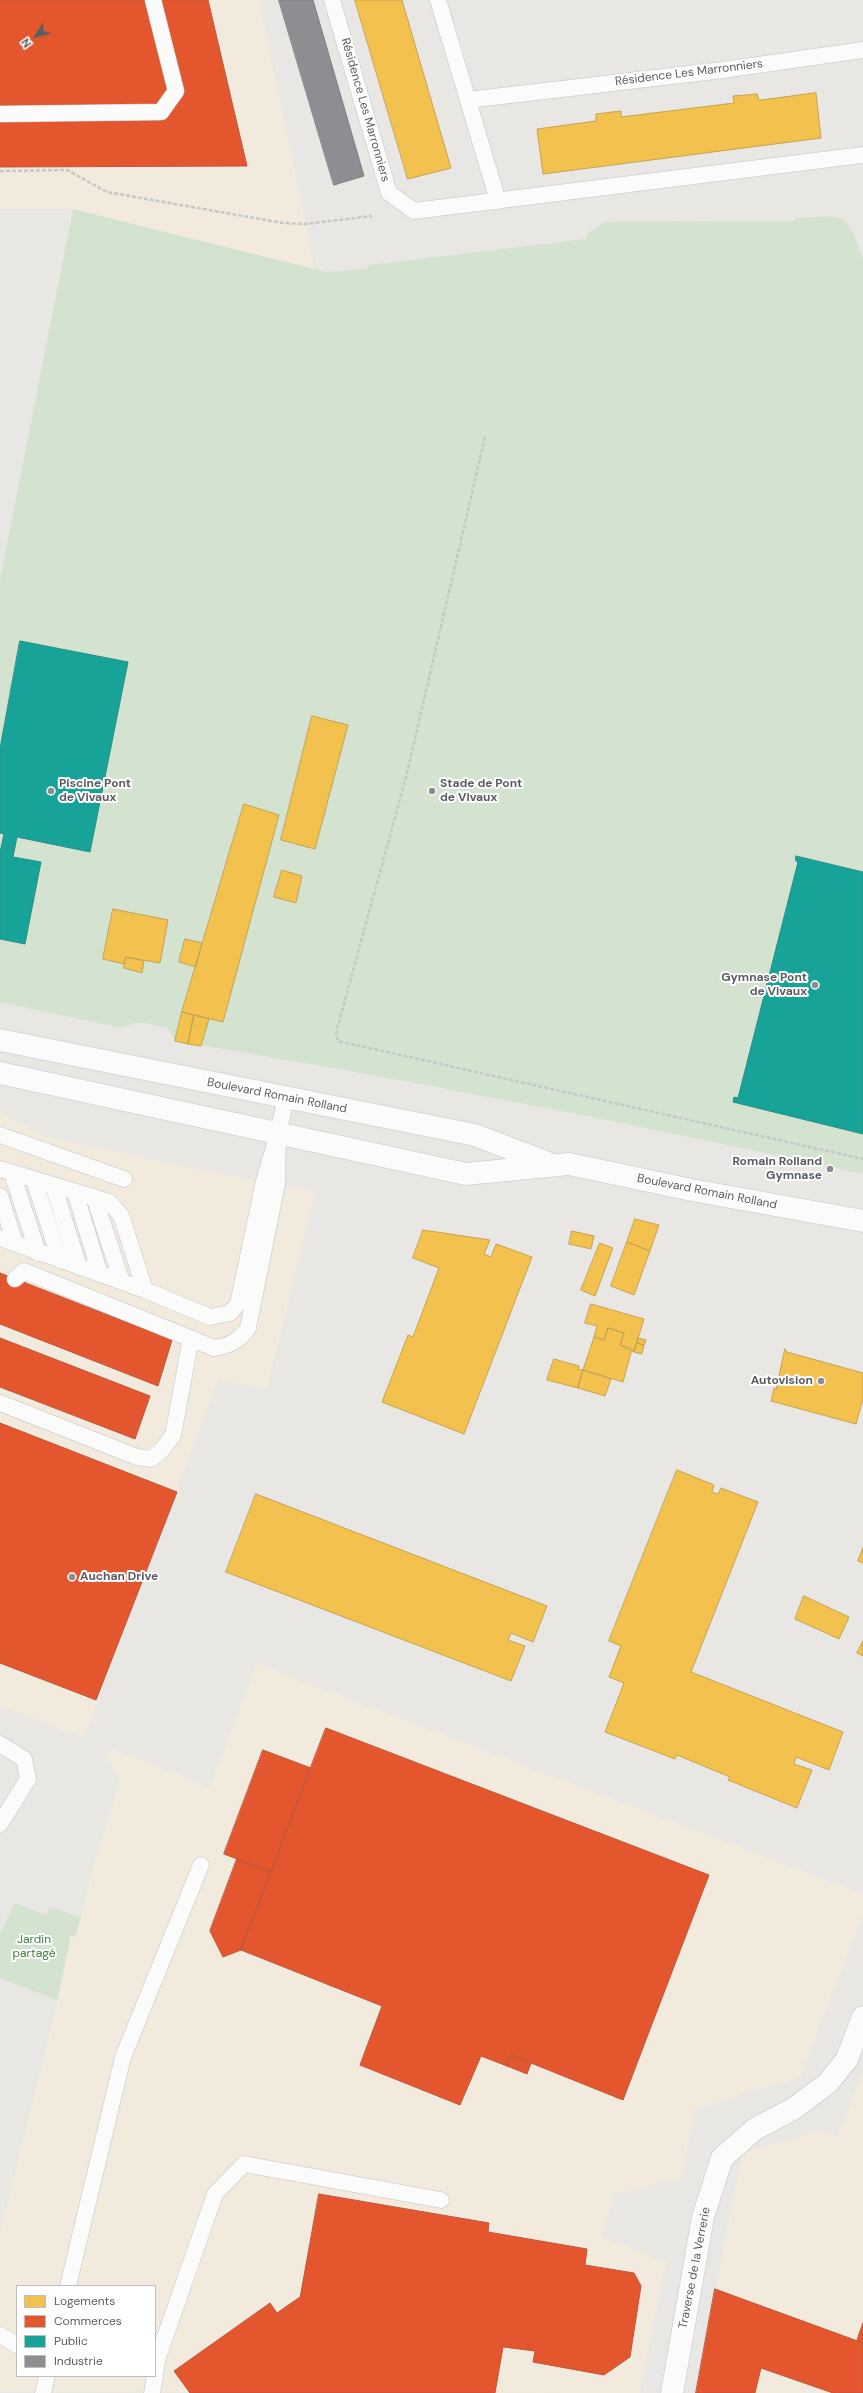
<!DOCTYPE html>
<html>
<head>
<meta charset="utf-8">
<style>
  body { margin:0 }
  #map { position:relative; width:863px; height:2393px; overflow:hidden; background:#e9e7e3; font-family:"DM Sans",sans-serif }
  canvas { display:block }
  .legend { position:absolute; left:16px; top:2285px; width:140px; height:92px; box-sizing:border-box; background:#fff; border:1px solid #bdbebf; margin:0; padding:5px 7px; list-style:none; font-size:12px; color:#5a5d60 }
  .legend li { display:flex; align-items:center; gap:8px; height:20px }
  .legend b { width:20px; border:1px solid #bdbebf }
  .north { position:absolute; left:16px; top:16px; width:40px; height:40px; -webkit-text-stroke:3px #fff; paint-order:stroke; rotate:234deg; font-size:11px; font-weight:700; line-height:16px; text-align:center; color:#5a5d60 }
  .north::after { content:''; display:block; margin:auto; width:14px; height:18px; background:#5a5d60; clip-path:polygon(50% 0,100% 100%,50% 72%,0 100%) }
</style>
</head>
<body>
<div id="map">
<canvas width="863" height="2393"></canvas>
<ul class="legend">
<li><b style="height:11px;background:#f2c14e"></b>Logements</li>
<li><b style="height:11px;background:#e4572e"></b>Commerces</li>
<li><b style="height:11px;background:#17a398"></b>Public</li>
<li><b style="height:11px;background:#8d8d92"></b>Industrie</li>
</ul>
<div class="north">N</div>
</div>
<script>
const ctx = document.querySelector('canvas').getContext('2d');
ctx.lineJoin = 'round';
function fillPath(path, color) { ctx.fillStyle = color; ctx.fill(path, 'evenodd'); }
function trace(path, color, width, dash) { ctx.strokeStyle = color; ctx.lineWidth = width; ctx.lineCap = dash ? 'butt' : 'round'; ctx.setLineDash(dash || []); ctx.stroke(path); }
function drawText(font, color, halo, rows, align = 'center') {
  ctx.font = font + ' "DM Sans",sans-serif'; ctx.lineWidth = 4; ctx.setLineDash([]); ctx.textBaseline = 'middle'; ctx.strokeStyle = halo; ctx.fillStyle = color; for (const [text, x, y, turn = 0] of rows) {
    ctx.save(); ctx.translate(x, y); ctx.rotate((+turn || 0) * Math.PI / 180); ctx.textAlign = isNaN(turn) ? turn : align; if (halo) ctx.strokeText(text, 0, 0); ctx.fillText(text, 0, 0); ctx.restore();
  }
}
const commercial = new Path2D(`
  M0,0H259L315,270L73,209H0Z
  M0,1111L43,1136L206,1171L315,1191L267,1389L218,1380L84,1738L0,1706Z
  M257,1664L863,1894V1915L800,2077L695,2109L681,2178L614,2195L601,2237L666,2262L640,2393L0,2392V2231L61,1989L71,1935L75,1937L86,1903L84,1902L90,1883L89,1881L120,1780L107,1758L109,1748L210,1787ZM17,2286H155V2376H17Z
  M863,2071V2393H696L742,2153L816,2131L838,2137Z`);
const green = new Path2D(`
  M73,209L327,272L367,269L369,265L585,239L590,232L604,222L795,221V218C846,216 845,209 863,259V1174C635,1124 405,1079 175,1041L168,1028C147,1024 140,1019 120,1028L0,1002V580Z
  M15,1903L47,1915L49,1907L81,1917L75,1937L71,1935L57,2000L0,1978V1934Z`);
const homes = new Path2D(`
  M355,0H402L451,168L408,179Z
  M816,93L821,138L543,174L537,129L596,121V114L621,111V117L734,103L733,96L757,94L759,100Z
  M312,716L348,725L315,849L281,840Z
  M244,804L279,815L223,1022L182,1012Z
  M282,870L302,876L296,903L274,897Z
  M113,909L168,920L160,963L126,957L124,964L103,959Z
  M185,939L202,943L196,967L179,962Z
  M126,957L144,961L142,973L124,968Z
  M182,1012L194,1015L188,1044L175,1041Z
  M194,1015L209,1019L201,1046L188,1044Z
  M635,1219L659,1225L650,1251L627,1242Z
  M423,1230L490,1240L484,1254L491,1257L496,1244L532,1257L464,1434L382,1402L408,1335L413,1337L439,1268L413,1258Z
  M572,1231L594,1236L591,1249L569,1244Z
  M627,1242L650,1251L634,1295L611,1286Z
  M600,1243L613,1248L595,1296L581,1290Z
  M591,1304L644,1319L634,1352L620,1345L624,1333L608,1328L604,1340L594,1337L597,1326L585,1323Z
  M608,1328L624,1333L620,1345L632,1349L623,1382L583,1370L594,1337L604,1340Z
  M638,1338L646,1340L644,1345L637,1343Z
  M637,1343L644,1345L642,1354L634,1352Z
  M785,1349L787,1352L863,1373V1399L856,1424L771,1401L774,1388L776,1389Z
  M554,1359L579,1366L578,1369L583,1370L578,1388L547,1380Z
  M583,1370L611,1379L605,1396L578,1388Z
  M677,1470L714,1485L712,1492L718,1494L721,1488L758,1502L691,1672L843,1732L829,1770L796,1757L794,1764L812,1770L797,1808L728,1780L730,1777L677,1755L675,1759L605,1732L624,1683L609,1677L621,1646L609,1641Z
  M256,1494L547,1606L533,1642L511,1633L508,1640L525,1646L511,1681L226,1572Z
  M863,1548V1563L858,1561Z
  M804,1596L849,1617L839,1639L795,1619Z
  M863,1641V1656L857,1653Z`);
const shops = new Path2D(`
  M0,0H208L247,166L0,167Z
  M0,1273L172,1340L158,1386L0,1324Z
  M0,1338L150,1396L135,1439L0,1387Z
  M0,1423L177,1492L96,1700L0,1663Z
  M326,1728L709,1875L623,2100L511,2055L507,2066L481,2056L460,2105L360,2065L382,2006L241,1950Z
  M263,1750L311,1768L271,1872L224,1854Z
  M237,1859L271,1872L241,1950L223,1957L210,1931Z
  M511,2055L531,2063L527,2074L507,2066Z
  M319,2194L489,2223L488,2232L587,2249L585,2265L634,2273L641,2286L630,2357L604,2375L533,2362L535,2351L503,2347L495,2393H190L174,2371L270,2303L277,2313L300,2297Z
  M715,2289L863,2343V2393H833L761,2368L755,2393H696Z
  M863,2323V2343L857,2341Z`);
const public = new Path2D(`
  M20,641L128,662L90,852L17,837L13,857L41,862L25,944L0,939V852L4,834L0,833V749Z
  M796,856L863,872V1134L733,1102L734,1097L738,1098L798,862L796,861Z`);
const industry = new Path2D(`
  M279,0H313L364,176L334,185Z`);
const path = new Path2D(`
  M0,171L67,170L107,192L283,223L305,224L372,216
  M485,437L406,777L336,1033L338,1041L863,1159`);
const service = new Path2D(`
  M332,0L389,193L414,211L863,155
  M438,0L498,201
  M468,100L723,70L863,50
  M0,114L161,112L176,91L153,0
  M278,1134L286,1098
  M0,1135L124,1179
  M0,1169L109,1202L121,1215L145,1290
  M12,1173L38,1253
  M34,1180L60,1260
  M53,1185L79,1267
  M75,1192L100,1274
  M0,1196L15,1243
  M94,1197L122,1282
  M0,1238L145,1290L210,1317L230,1313L238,1304L264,1181L278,1134L277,1184L248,1328C239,1341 229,1346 214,1348L24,1271L15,1279
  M0,1403L137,1457L151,1459L162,1450L173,1435L191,1338
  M0,1744L24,1759L28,1779L0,1824
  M68,2286L123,2057L201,1865
  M0,2335L17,2345
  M155,2374L158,2357L215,2194L244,2164L441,2200
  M43,2393L47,2376
  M152,2393L155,2376`);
const minor = new Path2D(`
  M672,2393L703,2217L722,2158L755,2129L793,2109L828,2083L847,2059L863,2017`);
const secondary = new Path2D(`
  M0,1040L475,1135L548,1163
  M0,1073L466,1174L569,1164L692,1190L863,1221`);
const markers = [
  [51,791,4,"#8c8d8e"],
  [432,791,4,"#8c8d8e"],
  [815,985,4,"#8c8d8e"],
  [830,1169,4,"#8c8d8e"],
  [821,1381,4,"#8c8d8e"],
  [72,1577,4,"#8c8d8e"]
];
const streetNames = [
  ["Résidence Les Marronniers",689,73,-7],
  ["Résidence Les Marronniers",365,110,74],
  ["Boulevard Romain Rolland",277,1096,11],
  ["Boulevard Romain Rolland",707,1192,11],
  ["Traverse de la Verrerie",695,2268,-79]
];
const poiNames = [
  ["Piscine Pont",59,784],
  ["de Vivaux",59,798],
  ["Stade de Pont",440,784],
  ["de Vivaux",440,798],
  ["Gymnase Pont",807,978,"right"],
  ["de Vivaux",807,992,"right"],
  ["Romain Rolland",822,1162,"right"],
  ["Gymnase",822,1176,"right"],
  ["Autovision",813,1381,"right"],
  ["Auchan Drive",80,1577]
];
const parkNames = [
  ["Jardin",34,1940],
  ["partagé",34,1954]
];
fillPath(commercial, '#f2ebdd');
fillPath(green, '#d4e3d0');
fillPath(homes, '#f2c14e');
trace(homes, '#c4a353', 1);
fillPath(shops, '#e4572e');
trace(shops, '#bb593d', 1);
fillPath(public, '#17a398');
trace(public, '#2b8e87', 1);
fillPath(industry, '#8d8d92');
trace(industry, '#7e7f83', 1);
trace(service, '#c3c3c3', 17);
trace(minor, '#c3c3c3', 23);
trace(secondary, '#c4c4c4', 23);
trace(path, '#c5c9c6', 2.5, [4, 2]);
trace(service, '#fcfbfb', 16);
trace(minor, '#fcfbfb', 22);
trace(secondary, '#fcfbfb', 22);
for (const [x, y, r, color] of markers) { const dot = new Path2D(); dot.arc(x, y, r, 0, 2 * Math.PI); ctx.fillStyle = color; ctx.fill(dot); trace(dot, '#fff', 1.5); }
drawText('12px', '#5a5d60', '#fff', streetNames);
drawText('bold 12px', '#5a5d60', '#fff', poiNames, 'left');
drawText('12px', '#3f7b3e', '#fff', parkNames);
</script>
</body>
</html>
